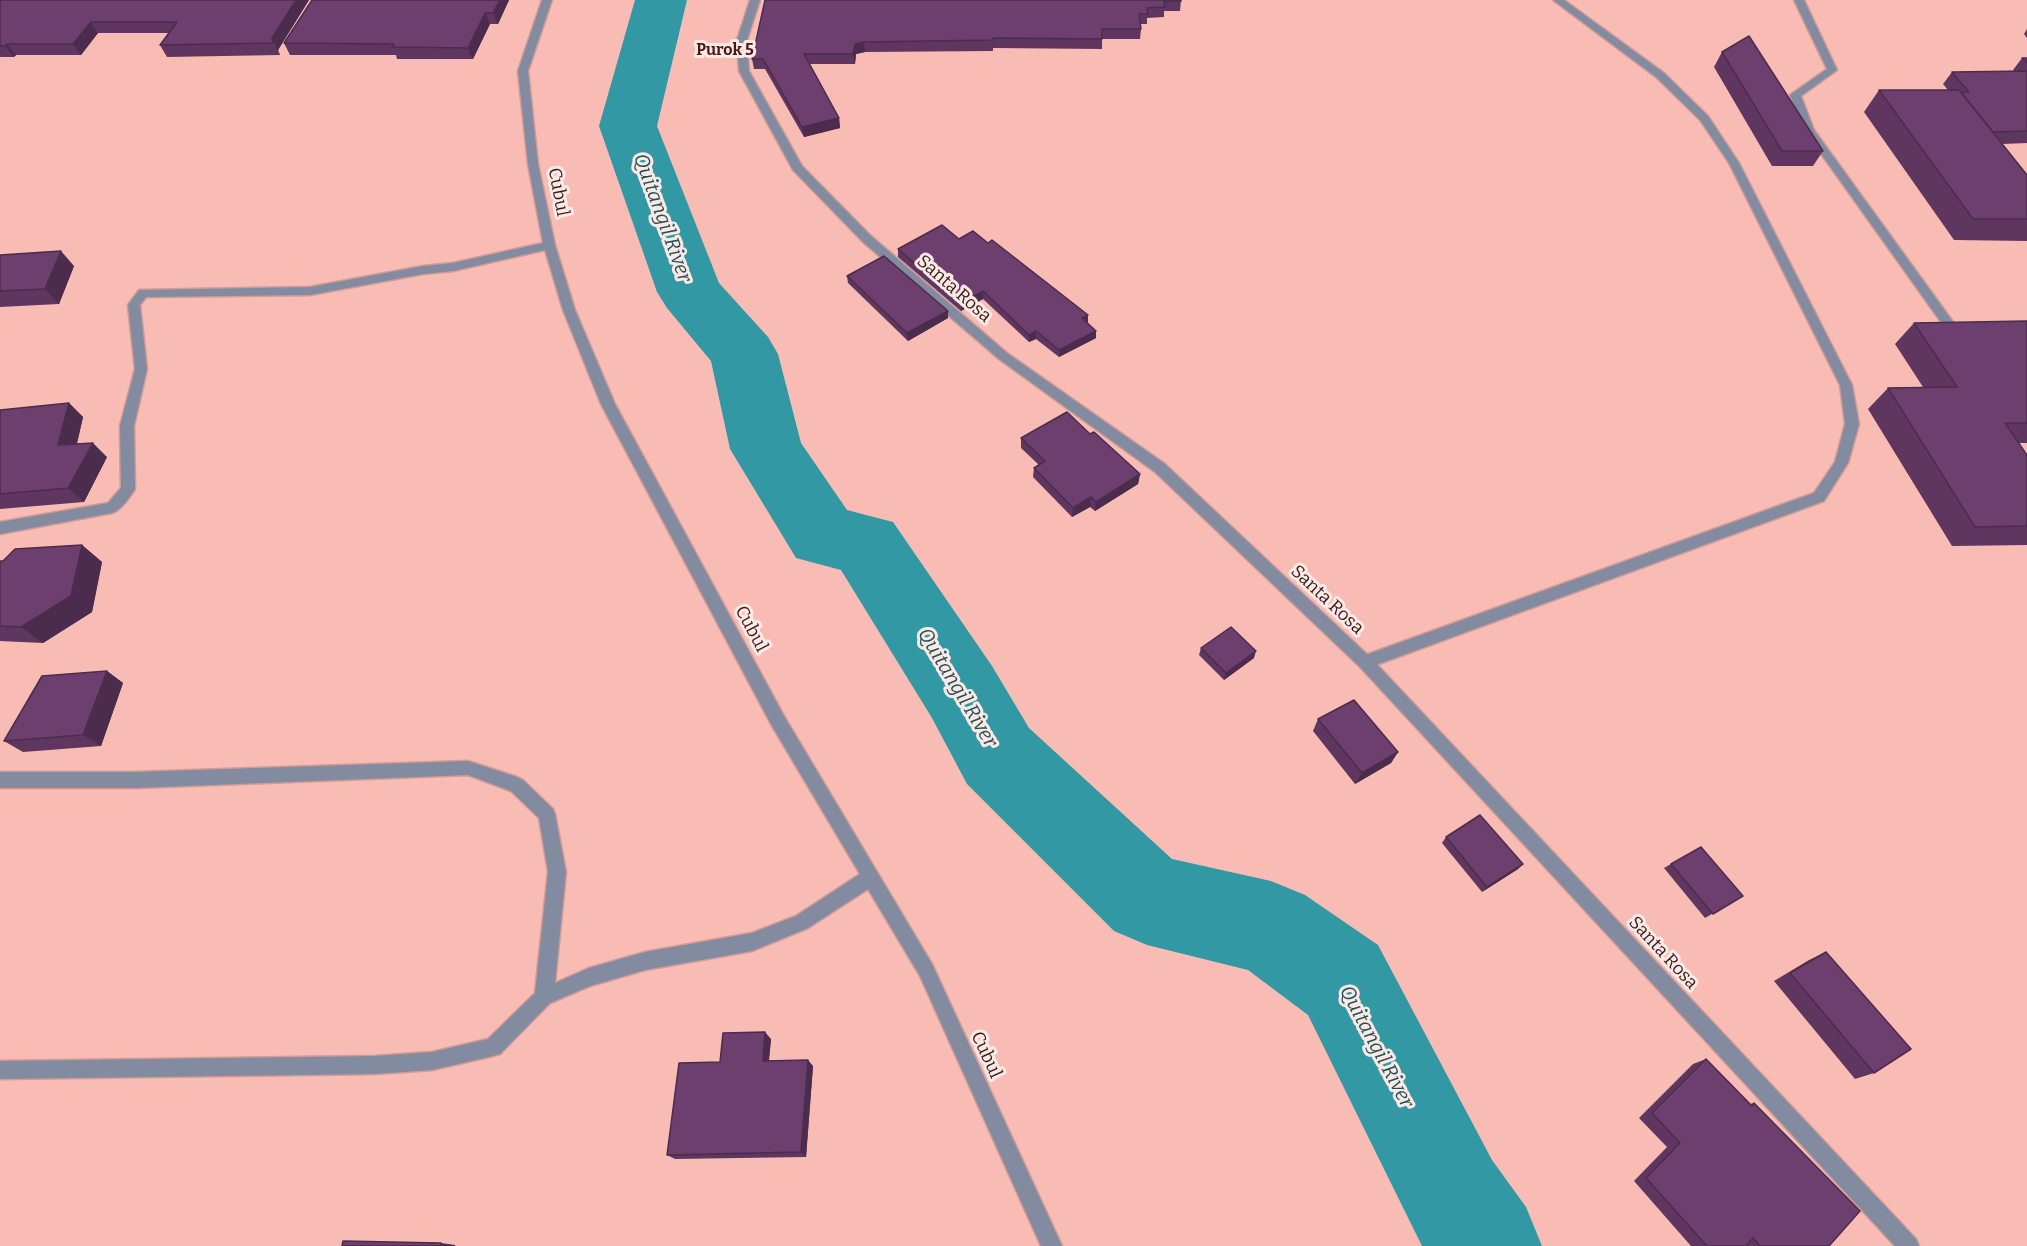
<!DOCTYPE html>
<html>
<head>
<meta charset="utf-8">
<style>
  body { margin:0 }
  canvas { display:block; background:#f9bcb5 }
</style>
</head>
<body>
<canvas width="2027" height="1246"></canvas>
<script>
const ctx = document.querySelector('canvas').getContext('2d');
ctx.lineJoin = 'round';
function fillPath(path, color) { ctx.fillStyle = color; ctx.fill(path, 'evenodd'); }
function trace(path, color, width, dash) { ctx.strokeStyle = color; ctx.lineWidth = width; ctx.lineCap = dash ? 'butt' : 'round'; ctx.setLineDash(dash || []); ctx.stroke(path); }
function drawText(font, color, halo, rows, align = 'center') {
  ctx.font = font + ' Bitter,serif'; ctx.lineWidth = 6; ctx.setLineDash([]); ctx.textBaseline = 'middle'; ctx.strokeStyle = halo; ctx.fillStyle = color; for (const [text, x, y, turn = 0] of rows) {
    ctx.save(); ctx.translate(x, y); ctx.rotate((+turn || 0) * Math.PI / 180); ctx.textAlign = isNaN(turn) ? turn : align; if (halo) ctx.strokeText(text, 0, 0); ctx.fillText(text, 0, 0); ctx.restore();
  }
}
const river = new Path2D(`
  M635,0H687L657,126L719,283L768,337L778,354L801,443L847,510L893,522L992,666L1029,728L1172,859L1271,881L1305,895L1378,945L1492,1160L1526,1207L1542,1246H1422L1308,1015L1248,970L1147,945L1114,931L967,784L932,718L841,570L796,558L730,449L711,361L667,308L657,292L599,126Z`);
const service = new Path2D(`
  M1553,0H1564L1664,73L1708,116L1739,163L1852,385L1859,424L1848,463L1824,501L1365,669L1360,667L1357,662L1360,657L1814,493L1835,462L1845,424L1840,385L1729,163L1700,120L1656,77Z
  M1794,0H1804L1837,70L1801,96L1814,130L1956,326L1958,329L1956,332H1948L1804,130L1790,95L1827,69Z`);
const minor = new Path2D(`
  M542,0H552L528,71L538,164L555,245L575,310L615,404L784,716L932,964L1062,1246H1041L920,976L868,889L808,928L752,951L645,970L590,986L550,1003L500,1054L493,1056L432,1070L374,1074L0,1079V1061L374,1056L432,1052L488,1039L535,993L548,872L539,818L511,791L468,775L136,788H0V772H136L468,761L517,777L523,780L553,809L555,814L566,872L555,983L589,968L645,952L752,933L796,916L860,874L772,726L601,404L563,310L545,250L453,271L423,274L310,295L146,297L140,305L147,369L134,426L135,489C130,497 121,510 112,513L0,534V522L108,503L121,488L120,426L135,369L128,305L139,290L310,287L423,266L453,263L543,243L528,164L518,71Z
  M750,0H760L747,40L749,71L802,166L871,236L1007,353L1165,464L1370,657L1916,1239L1919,1246H1895L1360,667L1155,472L999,359L863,242L793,170L739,71L737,40Z`);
const wall = new Path2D(`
  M0,0H309L278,50L280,55L167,57L160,45L169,33H98L81,55H16L14,57H0Z
  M509,0L498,24H490L473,59H397L396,55H290L284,43Z
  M765,0H1181L1180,11H1164V17L1147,18V24H1141V29L1140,39H1102V49L993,48V51L865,52L856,54L855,64H810L839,118L840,128L804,137L765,69H754L752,59Z
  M2027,29V38L2024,34Z
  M1722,52L1823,151L1813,166H1772L1714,67Z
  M2022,58H2027V143L2002,144L2027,175V241L1954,240L1864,112L1879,90H1948L1943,84L1952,72L2014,71L2013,70Z
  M959,239L1096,338L1059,357L1036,339L1029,342L983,299L961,311L898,257V249Z
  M0,255L74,266L59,304L0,307Z
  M847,276L948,311V318L908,341L848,283Z
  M2027,321V443H2019L2027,455V545L1952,546L1868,409L1888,388L1923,387L1895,344L1914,323Z
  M69,403L83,417L77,444L107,457L84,502L0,509V410Z
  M1090,434L1140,474L1138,484L1095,511L1090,507L1072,517L1033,477L1034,468L1039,465L1021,448V438Z
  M82,545L102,562L92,612L43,643L0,641V561H3Z
  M1201,648L1254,658L1224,680L1199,655Z
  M107,671L123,683L101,746L23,752L4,741Z
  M1318,719L1398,752L1391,763L1355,784L1313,731Z
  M1446,837L1518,869L1482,892L1442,843Z
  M1671,864L1743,896L1705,918L1664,868Z
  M1826,952L1874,1073L1855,1079L1774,981L1809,960Z
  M771,1039L769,1061L813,1066L806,1157L675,1159L667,1155L720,1062Z
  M1706,1059L1750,1104L1754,1103L1829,1246H1691L1634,1181L1667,1147L1639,1118L1693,1064Z`);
const shadedWall = new Path2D(`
  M296,0H309L278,50L280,55L272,38Z
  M500,0H509L498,24L493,13Z
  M485,13L490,24L473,59L468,48Z
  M91,22L98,33L81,55L73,44Z
  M864,42L865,52L856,54L855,64L853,54L855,44Z
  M7,44L16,55L14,57L5,46Z
  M839,118L840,128L804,137L802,127Z
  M61,251L74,266L59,304L45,289Z
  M983,291V299L961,311V303Z
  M948,311V318L908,341L907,333Z
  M1088,315V323L1082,318Z
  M1036,331V339L1029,342V335Z
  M1096,331V338L1059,357V350Z
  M69,403L83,417L73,459L58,445Z
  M93,443L107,457L84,502L68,488Z
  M1140,474L1138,484L1095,511L1096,502Z
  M1091,497L1090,507L1072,517L1073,508Z
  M82,545L102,562L92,612L43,643L21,627Z
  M1256,651L1254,658L1224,680L1226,673Z
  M107,671L123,683L101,746L83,735Z
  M1398,752L1391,763L1355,784L1362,773Z
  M1523,864L1518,869L1482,892L1487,887Z
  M765,1032L771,1039L768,1067L763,1061Z
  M808,1060L813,1066L806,1157L801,1152Z
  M441,1243L455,1245V1246H441Z`);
const building = new Path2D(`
  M0,0H296L272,38L273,43L160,45L177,22H91L73,44H7L5,46H0Z
  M312,0H500L493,13H485L468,48L392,47L394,44L284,43Z
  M765,0H1181V1H1164L1165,7L1147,8L1148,14H1139L1141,29H1102V39L993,38V40L864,42L855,44L853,54H804L839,118L802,127L763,59H752Z
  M1749,36L1823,151H1782L1722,52Z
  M2022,58H2027V63Z
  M2027,71V131L1993,132L1961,92H1969L1952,72Z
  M1879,90H1959L2027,175V219H1973Z
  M942,225L959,239L973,231L988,243L992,240L1088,315L1082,318L1096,331L1059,350L1036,331L1029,335L983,291L961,303L898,249Z
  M61,251L45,289L0,291V255Z
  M884,256L948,311L907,333L847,276Z
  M2027,321V423H2005L2027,455V526L1975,527L1888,388L1957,387L1914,323Z
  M69,403L58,445L93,443L68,488L0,494V410Z
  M1067,412L1090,434L1094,432L1140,474L1096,502L1091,497L1073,508L1034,468L1045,461L1021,438Z
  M82,545L71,596L21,627L0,626V561H3L15,549Z
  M1231,627L1256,651L1226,673L1201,648Z
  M107,671L83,735L4,741L42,676Z
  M1354,700L1398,752L1362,773L1318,719Z
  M1480,815L1523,864L1487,887L1446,837Z
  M1701,847L1743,896L1713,914L1671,864Z
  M1826,952L1911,1049L1874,1073L1790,973Z
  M765,1032L763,1061L808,1060L801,1152L667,1155L679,1063L720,1062L723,1033Z
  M1706,1059L1752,1106L1754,1103L1860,1211L1829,1246H1760L1753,1238L1746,1246H1707L1646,1178L1680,1143L1652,1113Z
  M343,1241L441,1243V1246H342Z`);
const farNeighbourhoodnames = [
  ["Purok 5",725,51]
];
const streetNames = [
  ["Cubul",558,192,79],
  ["Santa Rosa",954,289,41],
  ["Santa Rosa",1327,600,43],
  ["Cubul",751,629,62],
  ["Santa Rosa",1663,953,47],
  ["Cubul",986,1055,65]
];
const waterNames = [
  ["Quitangil River",662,218,70],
  ["Quitangil River",957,688,59],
  ["Quitangil River",1376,1047,62]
];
fillPath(river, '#3198a4');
trace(service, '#d19c96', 3);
trace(minor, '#d19c96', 3);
fillPath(service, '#828b9f');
fillPath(minor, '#828b9f');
fillPath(wall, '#5e365f');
fillPath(shadedWall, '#4c2c4d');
fillPath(building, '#6d3f6e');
trace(building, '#4c2c4d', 1.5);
drawText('bold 16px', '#471916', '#fce9e6', farNeighbourhoodnames);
drawText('18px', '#331c1a', '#fce9e6', streetNames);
drawText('italic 20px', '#245055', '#fce9e6', waterNames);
</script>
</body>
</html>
